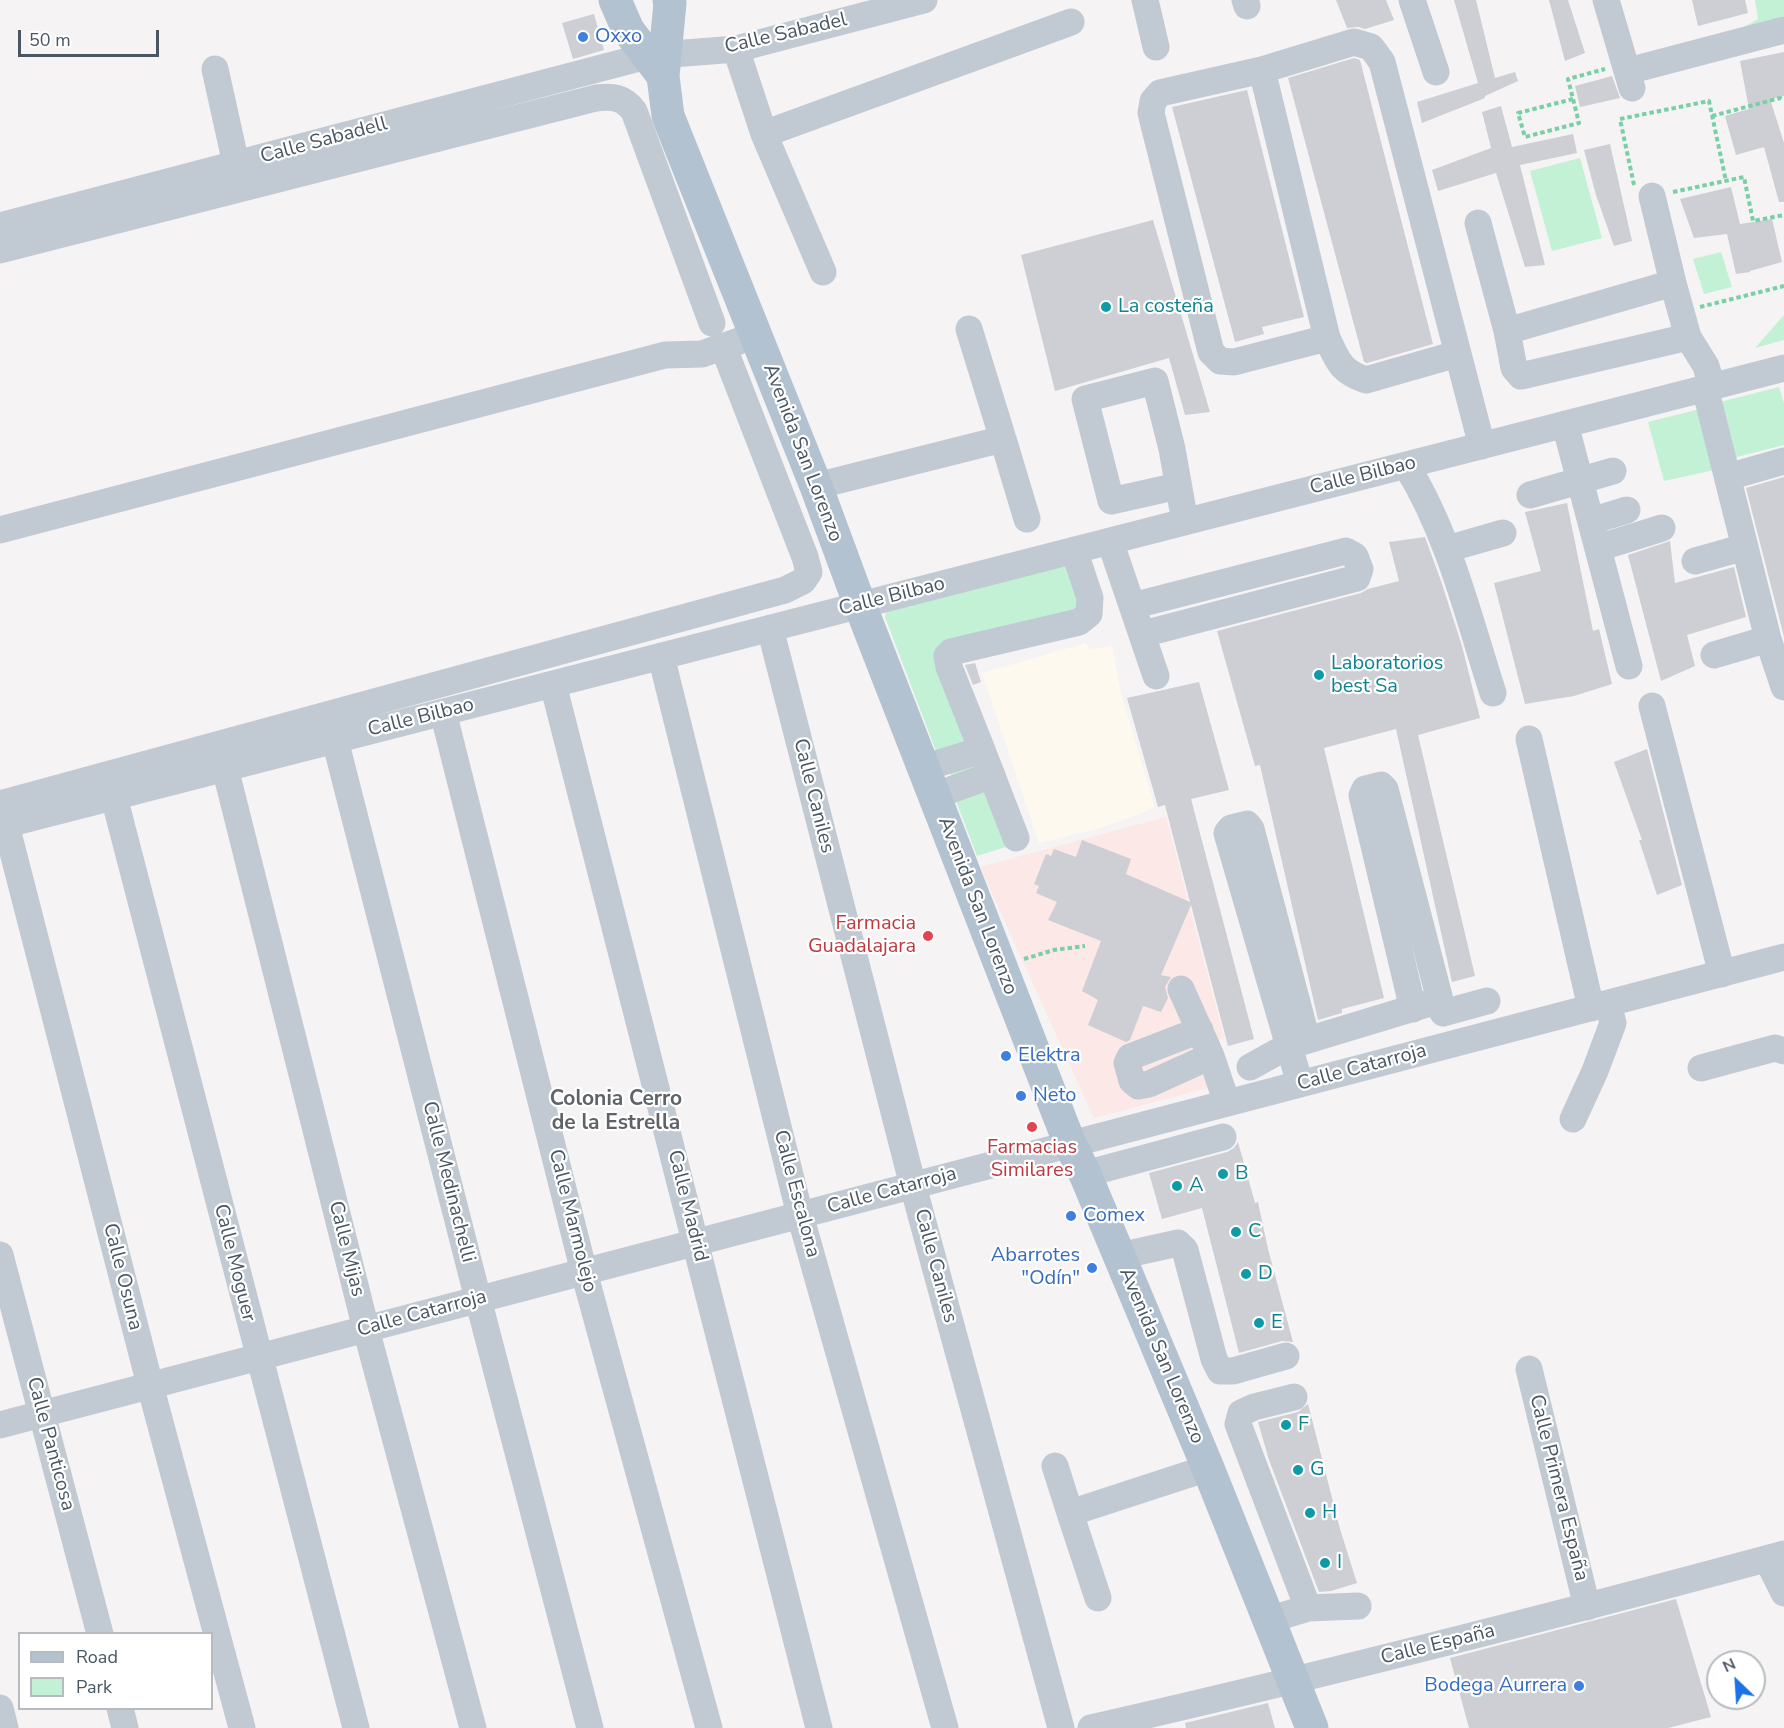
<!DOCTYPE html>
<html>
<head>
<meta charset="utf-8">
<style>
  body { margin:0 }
  #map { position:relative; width:1784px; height:1728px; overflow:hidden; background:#f5f3f3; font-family:"Nunito Sans",sans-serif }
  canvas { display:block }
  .legend { position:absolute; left:18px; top:1632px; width:195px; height:78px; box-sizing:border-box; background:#fff; border:2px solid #b7bbc0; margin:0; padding:8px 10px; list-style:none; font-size:18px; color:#4a5661 }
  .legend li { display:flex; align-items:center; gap:12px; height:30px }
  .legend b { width:30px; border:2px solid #b7bbc0 }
  .north { position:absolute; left:1706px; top:1650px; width:60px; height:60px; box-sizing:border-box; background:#fff; border:2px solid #b7bbc0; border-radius:50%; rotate:335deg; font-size:16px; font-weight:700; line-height:24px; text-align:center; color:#4a5661 }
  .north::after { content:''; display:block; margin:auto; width:21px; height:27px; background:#1a73e8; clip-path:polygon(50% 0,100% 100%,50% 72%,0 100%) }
  .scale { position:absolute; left:18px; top:30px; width:141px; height:27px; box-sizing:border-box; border:3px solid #4a5661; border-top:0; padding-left:8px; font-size:18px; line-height:21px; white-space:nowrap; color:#4a5661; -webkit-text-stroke:4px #fff; paint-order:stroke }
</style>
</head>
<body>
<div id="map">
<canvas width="1784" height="1728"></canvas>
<ul class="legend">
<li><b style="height:8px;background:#b3c2d1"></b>Road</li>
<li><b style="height:16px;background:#c3f1d5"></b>Park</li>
</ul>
<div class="north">N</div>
<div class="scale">50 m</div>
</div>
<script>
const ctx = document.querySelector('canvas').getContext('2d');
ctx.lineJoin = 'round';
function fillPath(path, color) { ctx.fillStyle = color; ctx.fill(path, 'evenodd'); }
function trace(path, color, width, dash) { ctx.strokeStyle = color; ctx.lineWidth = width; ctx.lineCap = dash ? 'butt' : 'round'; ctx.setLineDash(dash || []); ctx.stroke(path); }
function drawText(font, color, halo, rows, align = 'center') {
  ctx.font = font + ' "Nunito Sans",sans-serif'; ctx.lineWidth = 4.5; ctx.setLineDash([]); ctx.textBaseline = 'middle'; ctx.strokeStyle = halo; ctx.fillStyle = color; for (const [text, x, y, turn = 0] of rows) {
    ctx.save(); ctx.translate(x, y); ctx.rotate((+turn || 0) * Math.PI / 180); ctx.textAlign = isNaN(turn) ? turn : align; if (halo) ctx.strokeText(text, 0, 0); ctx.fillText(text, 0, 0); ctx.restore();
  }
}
const commercial = new Path2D(`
  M1086,643L1090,650L1112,645L1121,693L1155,808L1101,828L1039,843L982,673Z`);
const medical = new Path2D(`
  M1166,817L1224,1038L1219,1040L1230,1082L1094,1118L980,867Z`);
const green = new Path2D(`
  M1755,0H1784V30L1730,35L1758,19Z
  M1580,158L1602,238L1552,251L1530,171Z
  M1721,252L1732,287L1704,294L1693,259Z
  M1784,315V340L1755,348Z
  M1779,387L1784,403V445L1733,458L1720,402Z
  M1700,409L1714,470L1664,481L1648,422Z
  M1062,563L1070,567L1082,609L944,647L968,739L964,746L936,751L885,617L887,609Z
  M966,763L974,768L980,776L1006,847L977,856L950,785L951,769Z`);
const building = new Path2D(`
  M1336,0H1386L1394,20L1365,29L1358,27L1347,28Z
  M1454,0H1476L1495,78L1515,72L1518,81L1485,96V98L1422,123L1417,102L1478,83Z
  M1549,0H1568L1585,53L1565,61Z
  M1692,0H1745L1748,13L1698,26Z
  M594,14L604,50L573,59L562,23Z
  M1784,52V96L1770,99L1784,143V202H1779L1764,147L1736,155L1725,116L1749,109L1740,61Z
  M1354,58L1360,60L1433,344L1367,363L1364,362L1288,78Z
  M1612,76L1620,98L1580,107L1575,86Z
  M1247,90L1304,317L1262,327L1264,334L1235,342L1172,107Z
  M1501,106L1512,147L1573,134L1577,153L1520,165L1545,265L1525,267L1496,173L1438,191L1432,170L1491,148L1482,112Z
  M1610,144L1632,241L1614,246L1596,195L1584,150Z
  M1731,187L1740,224L1772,219L1782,262L1750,271V272L1736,274L1727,234L1694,238L1680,199Z
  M1153,220L1210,412L1185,415L1169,358L1055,391L1021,255Z
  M1784,477V637L1746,488Z
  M1567,503L1593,631L1599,629L1612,684L1574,696L1525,704L1494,583L1541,571L1525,512Z
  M1425,537L1441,581L1462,646L1480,718L1418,735L1475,976L1452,982L1396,729L1324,748L1384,998L1342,1009V1013L1318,1020L1260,765L1255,766L1217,631L1361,593L1368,589L1399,581L1389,542Z
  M1670,541L1675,583L1734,567L1746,617L1687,635L1695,666L1661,681L1628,555Z
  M975,663L981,682L973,685L965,665Z
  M1199,682L1229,790L1191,799L1254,1039L1228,1046L1191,905L1161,975L1171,977L1165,987L1168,998L1161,1012L1143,1006L1130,1040L1126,1042L1088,1025L1098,1000L1082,991L1101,941L1048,920L1057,902L1036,893L1039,886L1034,884L1046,854L1051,856L1054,849L1076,857L1082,840L1131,859L1126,874L1190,902L1165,805L1158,807L1127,698Z
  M1647,749L1682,885L1657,895L1639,840H1642L1614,762Z
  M1238,1142L1255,1203L1258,1202L1268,1249L1293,1342L1282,1341L1239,1353L1202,1208L1162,1219L1149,1173L1227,1152L1234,1148Z
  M1308,1404L1340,1529L1357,1583L1331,1591L1319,1592L1269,1460L1258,1422L1298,1412Z
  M1676,1599L1711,1717L1668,1728H1469L1450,1658Z
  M1268,1703L1275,1728H1186L1185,1723Z`);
const path = new Path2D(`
  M1573,99L1518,113L1525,137L1579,123L1568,79L1605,69
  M1712,116L1780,98L1784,100
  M1634,185L1620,119L1709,101L1726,181
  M1673,192L1744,177L1753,221L1784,215
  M1700,307L1784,286
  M1024,959L1054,950L1085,946`);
const minor = new Path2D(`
  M1145,0L1156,47
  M1245,0L1247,6
  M1412,0L1436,72
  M1606,0L1632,88
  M736,49L764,134L823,272
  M215,69L236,164
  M1262,70L1327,338C1338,361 1340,371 1366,380L1457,354
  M1628,71L1784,30
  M764,134L1071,22
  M1652,196L1673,283L1688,337L1706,366L1712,387
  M1478,223L1507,331L1514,368L1521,376L1688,337
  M0,226L647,56L736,49L924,0
  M0,250L596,98C613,96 623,97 634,111L712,323
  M969,329L1003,439
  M1507,331L1673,283
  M1327,338L1234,362L1220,361L1211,352L1151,113L1153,101L1160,93L1262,70L1354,42L1371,47L1382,62L1482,446
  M1705,388L1768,639L1784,687
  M1565,424L1629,666
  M1406,465C1449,534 1468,616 1493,693
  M1728,477L1784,461
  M816,486L1003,439L1027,519
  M1178,486L1111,501L1085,399L1155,381L1172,449L1185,522
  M1530,495L1613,471
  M1591,521L1627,510
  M0,530L665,355L702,354L739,341
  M1110,541L1156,676
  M1598,548L1662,528
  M1447,549L1503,533
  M1695,561L1745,547
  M1132,606L1346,551L1355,556L1360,569L1357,578L1143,634
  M770,628L913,1186L1061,1728
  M1714,655L1768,639
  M661,656L800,1215L945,1728
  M553,684L819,1728
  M1652,706L1722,974
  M443,712L584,1272L709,1728
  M1529,739L1591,1008
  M335,740L478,1299L590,1728
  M982,750L1016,838
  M225,768L366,1329L473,1728
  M923,768L982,750L949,667L947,656L951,652L1079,622L1089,614L1090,598L1074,550
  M934,796L992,775
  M114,797L356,1728
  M0,804L785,590L803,581L809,572L805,557L723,346
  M6,825L150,1385L242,1728
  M0,826L1784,368
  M1181,989L1211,1056L1227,1103
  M1443,1013L1487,1001
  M1200,1030L1130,1057L1127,1063L1132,1081L1138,1086L1149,1084L1211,1056
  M1250,1067L1288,1046L1440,1000L1385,789L1381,785L1365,789L1362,795L1413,1009
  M1701,1068L1775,1048L1784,1051
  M1300,1084L1229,840L1227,833L1231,828L1247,824L1251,829L1307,1040
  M1573,1119L1595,1071L1613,1023L1608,1004
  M1085,1174L1223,1137
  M0,1255L100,1634
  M1119,1256L1178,1243L1185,1250L1214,1359L1220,1371H1233L1286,1356
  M1529,1369L1587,1607
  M1294,1397L1254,1407L1241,1413L1238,1424L1308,1608
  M0,1425L1784,957
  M1055,1466L1070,1513
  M1767,1559L1784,1593
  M1098,1598L1070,1513L1208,1468
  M1268,1620L1308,1608L1358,1606
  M0,1708L5,1728
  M120,1708L125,1728
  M1091,1728C1323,1675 1554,1616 1784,1554`);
const major = new Path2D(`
  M615,0L628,30L663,76
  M669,0L670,3L663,76L668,116L816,486L860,605L1070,1144L1085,1174L1208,1468L1312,1728`);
const markers = [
  [583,37,6,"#3f7fe0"],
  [1106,307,6,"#0f9aa8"],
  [1319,675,6,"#0f9aa8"],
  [928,936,6,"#e0444e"],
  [1006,1056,6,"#3f7fe0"],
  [1021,1096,6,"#3f7fe0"],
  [1032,1127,6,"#e0444e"],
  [1223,1174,6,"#0f9aa8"],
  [1177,1186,6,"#0f9aa8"],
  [1071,1216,6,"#3f7fe0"],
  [1236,1232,6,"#0f9aa8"],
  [1092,1268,6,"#3f7fe0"],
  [1246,1274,6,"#0f9aa8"],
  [1259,1323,6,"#0f9aa8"],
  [1286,1425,6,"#0f9aa8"],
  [1298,1470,6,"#0f9aa8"],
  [1310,1513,6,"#0f9aa8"],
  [1325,1563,6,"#0f9aa8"],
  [1579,1686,6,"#3f7fe0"]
];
const streetNames = [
  ["Calle Sabadel",786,34,-13],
  ["Calle Sabadell",324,141,-15],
  ["Avenida San Lorenzo",802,453,69],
  ["Calle Bilbao",1363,476,-14],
  ["Calle Bilbao",892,597,-14],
  ["Calle Bilbao",421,718,-14],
  ["Calle Caniles",813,796,76],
  ["Avenida San Lorenzo",977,906,69],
  ["Calle Catarroja",1362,1068,-15],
  ["Calle Medinachelli",448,1182,76],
  ["Calle Catarroja",892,1191,-15],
  ["Calle Escalona",796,1194,75],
  ["Calle Madrid",687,1206,76],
  ["Calle Marmolejo",572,1221,76],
  ["Calle Mijas",346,1249,76],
  ["Calle Moguer",234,1263,76],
  ["Calle Caniles",935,1266,75],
  ["Calle Osuna",122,1277,76],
  ["Calle Catarroja",422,1314,-15],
  ["Avenida San Lorenzo",1161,1356,67],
  ["Calle Panticosa",50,1444,75],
  ["Calle Primera España",1558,1488,76],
  ["Calle España",1438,1645,-14]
];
const shopNames = [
  ["Oxxo",595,37],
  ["Elektra",1018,1056],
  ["Neto",1033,1096],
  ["Comex",1083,1216],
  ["Abarrotes",1080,1256,"right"],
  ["\"Odín\"",1080,1279,"right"],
  ["Bodega Aurrera",1567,1686,"right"]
];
const cultureNames = [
  ["La costeña",1118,307],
  ["Laboratorios",1331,664],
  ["best Sa",1331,687],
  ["B",1235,1174],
  ["A",1189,1186],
  ["C",1248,1232],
  ["D",1258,1274],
  ["E",1271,1323],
  ["F",1298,1425],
  ["G",1310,1470],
  ["H",1322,1513],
  ["I",1337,1563]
];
const healthNames = [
  ["Farmacia",916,924],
  ["Guadalajara",916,947],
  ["Farmacias",1032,1148,"center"],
  ["Similares",1032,1171,"center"]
];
const neighbourhoodNames = [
  ["Colonia Cerro",616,1100],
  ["de la Estrella",616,1124]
];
fillPath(commercial, '#fdf9ef');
fillPath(medical, '#fce8e6');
fillPath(green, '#c3f1d5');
fillPath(building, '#cdcfd5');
trace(path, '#7ad0a6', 4, [4.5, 3]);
trace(minor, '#c1cad2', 27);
trace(major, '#b3c2d1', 33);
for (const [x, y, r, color] of markers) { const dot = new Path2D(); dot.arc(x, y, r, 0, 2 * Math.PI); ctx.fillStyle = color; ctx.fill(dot); trace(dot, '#fff', 2); }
drawText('20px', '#4a5661', '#fff', streetNames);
drawText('20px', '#366cbe', '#fff', shopNames, 'left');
drawText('20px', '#0d838f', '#fff', cultureNames, 'left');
drawText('20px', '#be3a42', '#fff', healthNames, 'right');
drawText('bold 21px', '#5f6368', '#fff', neighbourhoodNames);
</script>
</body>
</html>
